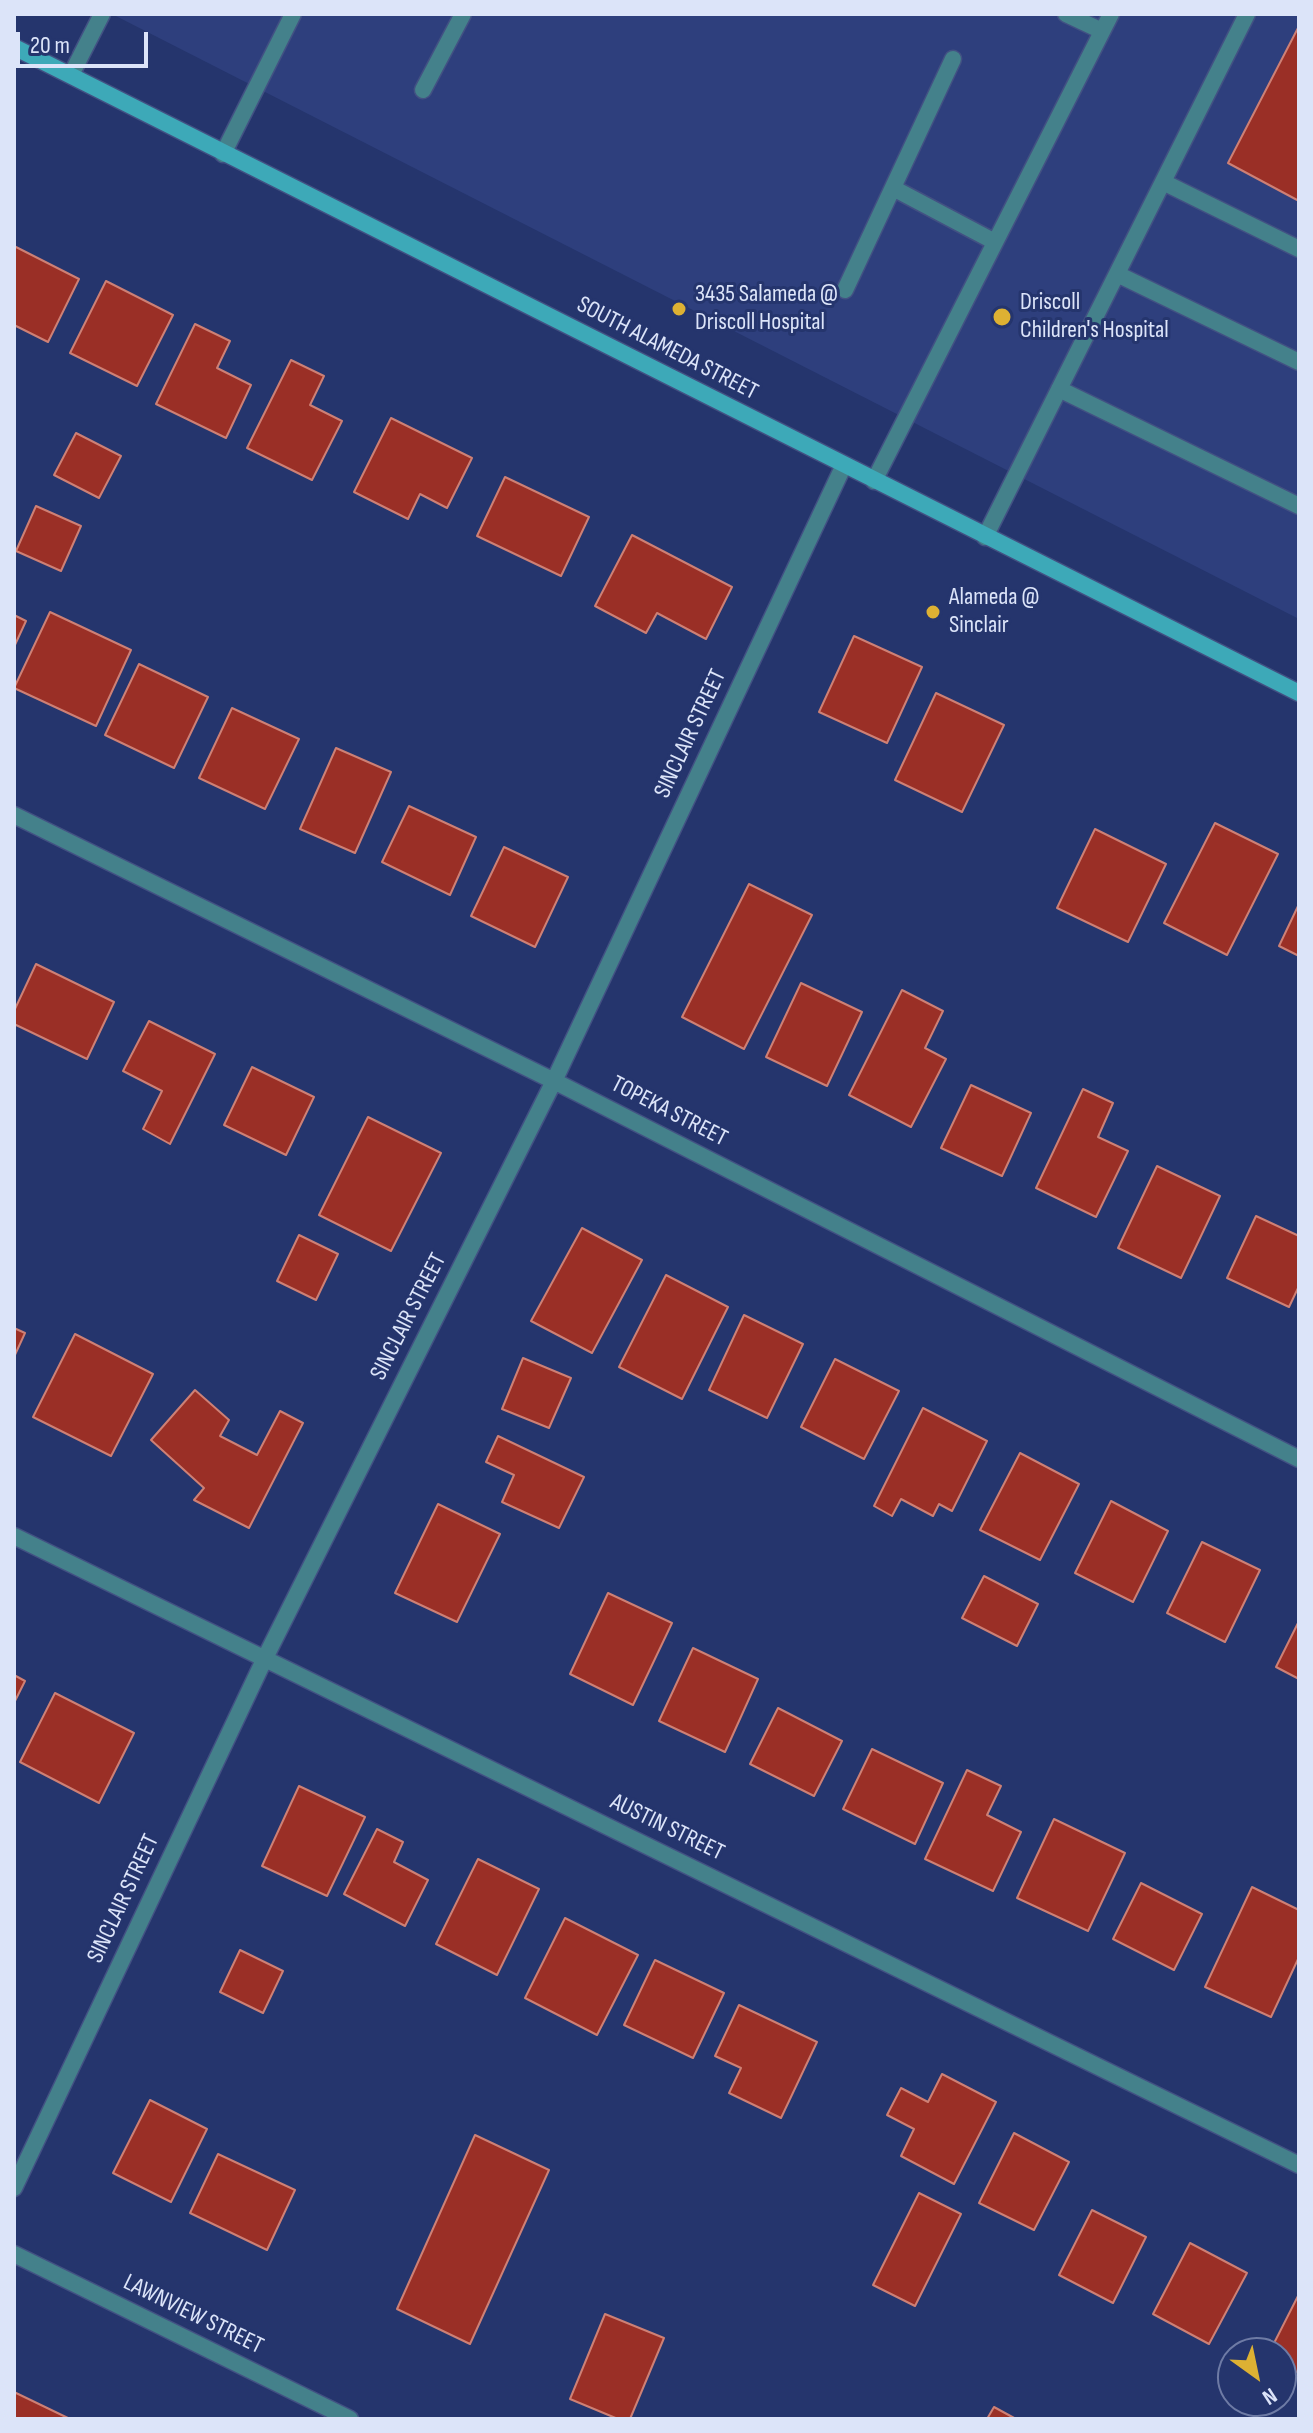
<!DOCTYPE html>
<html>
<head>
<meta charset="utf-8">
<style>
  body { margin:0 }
  #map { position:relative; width:1313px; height:2433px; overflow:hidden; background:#25356d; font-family:"Sofia Sans Condensed",sans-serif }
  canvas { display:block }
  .frame { position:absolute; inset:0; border:16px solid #dce4f9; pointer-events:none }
  .north { position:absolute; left:1217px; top:2337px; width:80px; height:80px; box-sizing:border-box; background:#25356d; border:2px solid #6e7ba5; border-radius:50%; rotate:147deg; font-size:22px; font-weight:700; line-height:32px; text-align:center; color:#dce4f9 }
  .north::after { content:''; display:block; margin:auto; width:28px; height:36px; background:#ddb133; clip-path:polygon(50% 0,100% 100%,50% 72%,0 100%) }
  .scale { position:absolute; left:16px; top:32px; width:132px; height:36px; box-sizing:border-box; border:4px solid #dce4f9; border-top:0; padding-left:10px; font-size:24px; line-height:28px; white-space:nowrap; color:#dce4f9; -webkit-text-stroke:6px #25356d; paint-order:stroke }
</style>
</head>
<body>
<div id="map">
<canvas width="1313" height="2433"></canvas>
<div class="frame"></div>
<div class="north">N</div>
<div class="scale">20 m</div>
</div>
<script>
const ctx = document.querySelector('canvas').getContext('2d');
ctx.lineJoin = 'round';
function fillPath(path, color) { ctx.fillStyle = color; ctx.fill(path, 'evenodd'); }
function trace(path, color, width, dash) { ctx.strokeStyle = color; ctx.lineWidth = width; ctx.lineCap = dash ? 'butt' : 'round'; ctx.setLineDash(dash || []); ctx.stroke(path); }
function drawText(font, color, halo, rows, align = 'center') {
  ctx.font = font + ' "Sofia Sans Condensed",sans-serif'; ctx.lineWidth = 6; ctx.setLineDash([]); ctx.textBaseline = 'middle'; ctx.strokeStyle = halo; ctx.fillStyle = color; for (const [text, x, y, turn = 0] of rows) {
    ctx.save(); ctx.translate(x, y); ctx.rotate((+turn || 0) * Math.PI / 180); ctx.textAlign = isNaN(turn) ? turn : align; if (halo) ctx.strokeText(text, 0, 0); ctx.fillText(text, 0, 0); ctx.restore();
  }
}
const built = new Path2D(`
  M112,14H1299V619Z`);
const building = new Path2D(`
  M1299,26V201L1228,163Z
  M14,246L79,279L48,342L14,325Z
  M106,281L173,315L137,386L70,353Z
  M195,324L230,341L217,368L251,385L226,438L156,404Z
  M291,360L324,376L310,405L342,421L312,480L247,448Z
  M391,418L472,458L447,508L420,494L408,519L354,492Z
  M76,433L121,456L99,498L54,475Z
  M505,477L589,517L561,576L477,536Z
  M36,506L81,526L61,571L16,551Z
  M632,535L732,587L706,639L657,613L646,633L595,606Z
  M50,612L131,650L96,726L14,688Z
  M14,615L26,621L14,647Z
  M854,636L922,667L887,743L819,712Z
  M139,664L208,697L174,768L105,735Z
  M936,693L1004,725L962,812L895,780Z
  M232,708L299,739L265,809L199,778Z
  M336,748L391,772L355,853L300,829Z
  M409,806L476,837L450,895L382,862Z
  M1215,823L1278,854L1227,955L1164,923Z
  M1095,829L1166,864L1128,942L1057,908Z
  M504,847L568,877L535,947L471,916Z
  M749,884L812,915L744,1049L682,1017Z
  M1299,904V956L1279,946Z
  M36,964L114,1002L87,1059L14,1024V1011Z
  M801,983L862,1012L827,1086L766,1057Z
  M902,990L943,1011L925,1048L946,1059L911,1127L849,1095Z
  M149,1021L215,1054L170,1144L143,1129L162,1091L123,1071Z
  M252,1067L314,1097L286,1155L224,1125Z
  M971,1085L1031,1113L1002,1176L941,1148Z
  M1083,1089L1113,1103L1098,1137L1128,1151L1096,1217L1036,1188Z
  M368,1117L441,1153L391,1251L319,1215Z
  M1157,1166L1220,1196L1181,1278L1118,1248Z
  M1256,1216L1299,1236V1286L1289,1307L1227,1278Z
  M582,1228L642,1260L592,1353L531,1321Z
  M299,1235L338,1254L316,1300L277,1281Z
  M666,1275L728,1307L682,1399L619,1367Z
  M744,1315L803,1344L767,1418L709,1390Z
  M14,1328L25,1333L14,1357Z
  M75,1334L153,1374L111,1456L33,1417Z
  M523,1358L571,1378L549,1428L502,1409Z
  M835,1359L899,1391L864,1459L801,1427Z
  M195,1390L229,1420L220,1436L257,1455L280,1411L303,1423L249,1528L194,1500L204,1488L151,1440Z
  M923,1408L987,1441L952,1511L939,1504L933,1516L901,1499L892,1516L874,1506Z
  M498,1436L584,1477L559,1528L502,1502L514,1475L486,1462Z
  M1020,1453L1079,1484L1040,1560L980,1530Z
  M1111,1501L1168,1531L1133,1602L1075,1573Z
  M438,1504L500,1534L457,1622L395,1593Z
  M1202,1542L1260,1570L1225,1642L1167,1613Z
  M984,1576L1038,1604L1017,1646L962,1618Z
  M608,1593L672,1623L633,1705L570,1674Z
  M1299,1621V1679L1276,1667Z
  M693,1648L758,1679L725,1752L659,1721Z
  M14,1675L25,1681L14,1703Z
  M55,1693L134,1733L99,1803L20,1762Z
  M778,1708L842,1741L814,1796L750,1764Z
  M872,1749L943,1783L915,1844L843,1809Z
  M967,1770L1001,1786L987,1815L1021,1832L993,1891L925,1859Z
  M299,1786L365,1817L327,1896L262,1866Z
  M1054,1819L1125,1853L1088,1931L1017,1898Z
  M377,1829L403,1842L394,1862L428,1880L405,1926L344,1894Z
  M478,1859L539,1889L497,1975L436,1944Z
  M1141,1883L1202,1914L1174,1970L1113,1939Z
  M1252,1887L1299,1910V1957L1271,2017L1205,1987Z
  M565,1918L638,1955L597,2035L525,1998Z
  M240,1950L283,1971L263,2013L220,1992Z
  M655,1960L724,1993L693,2058L624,2025Z
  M739,2005L817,2042L781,2118L729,2093L741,2068L715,2056Z
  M942,2074L996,2102L954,2184L901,2156L914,2129L887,2115L901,2088L928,2102Z
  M150,2100L207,2129L171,2202L113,2173Z
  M1014,2133L1069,2162L1034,2230L979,2203Z
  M475,2135L549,2170L470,2344L397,2309Z
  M218,2154L295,2190L267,2250L190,2213Z
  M919,2193L961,2214L915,2306L873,2285Z
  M1092,2210L1146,2237L1113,2303L1059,2275Z
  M1190,2243L1247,2273L1209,2344L1153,2314Z
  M1299,2294V2373L1281,2364V2353H1269Z
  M605,2314L664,2338L630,2419H618L570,2399Z
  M14,2392L70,2419H14Z
  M994,2407L1016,2419H987Z`);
const service = new Path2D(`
  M1066,14L1102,31
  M71,75L102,14
  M423,90L463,14
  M223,154L293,14
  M1163,182L1299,249
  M893,188L995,242
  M1117,274L1299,362
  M845,290L953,59
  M1059,389L1299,506
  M874,481L1111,14
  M985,537L1247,14`);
const minor = new Path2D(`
  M14,815L554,1081L1299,1459
  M14,1536L1299,2165
  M14,2188L265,1658L554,1081L844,465
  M14,2254L350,2419`);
const secondary = new Path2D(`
  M14,47L1299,693`);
const markers = [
  [679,309,8,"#ddb133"],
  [1002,317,10,"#ddb133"],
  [933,612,8,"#ddb133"]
];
const poiNames = [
  ["3435 Salameda @",695,295],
  ["Driscoll Hospital",695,323],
  ["Driscoll",1020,303],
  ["Children's Hospital",1020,331],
  ["Alameda @",949,598],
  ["Sinclair",949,626]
];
const streetNames = [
  ["SOUTH ALAMEDA STREET",667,349,27],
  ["SINCLAIR STREET",691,734,-65],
  ["TOPEKA STREET",669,1112,27],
  ["SINCLAIR STREET",409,1317,-63],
  ["AUSTIN STREET",667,1828,26],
  ["SINCLAIR STREET",124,1899,-65],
  ["LAWNVIEW STREET",193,2315,26]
];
fillPath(built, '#2e3f7d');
fillPath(building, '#9a2f26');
trace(building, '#ce8075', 2);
trace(service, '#425183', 19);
trace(minor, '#425183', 19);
trace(secondary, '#425183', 19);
trace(service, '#44818b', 16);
trace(minor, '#44818b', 16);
trace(secondary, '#3da9b8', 16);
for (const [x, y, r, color] of markers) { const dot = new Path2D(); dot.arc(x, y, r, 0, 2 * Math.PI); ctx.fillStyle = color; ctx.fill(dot); trace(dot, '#25356d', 3); }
drawText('24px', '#dce4f9', '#25356d', poiNames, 'left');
drawText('24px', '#dce4f9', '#25356d', streetNames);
</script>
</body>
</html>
